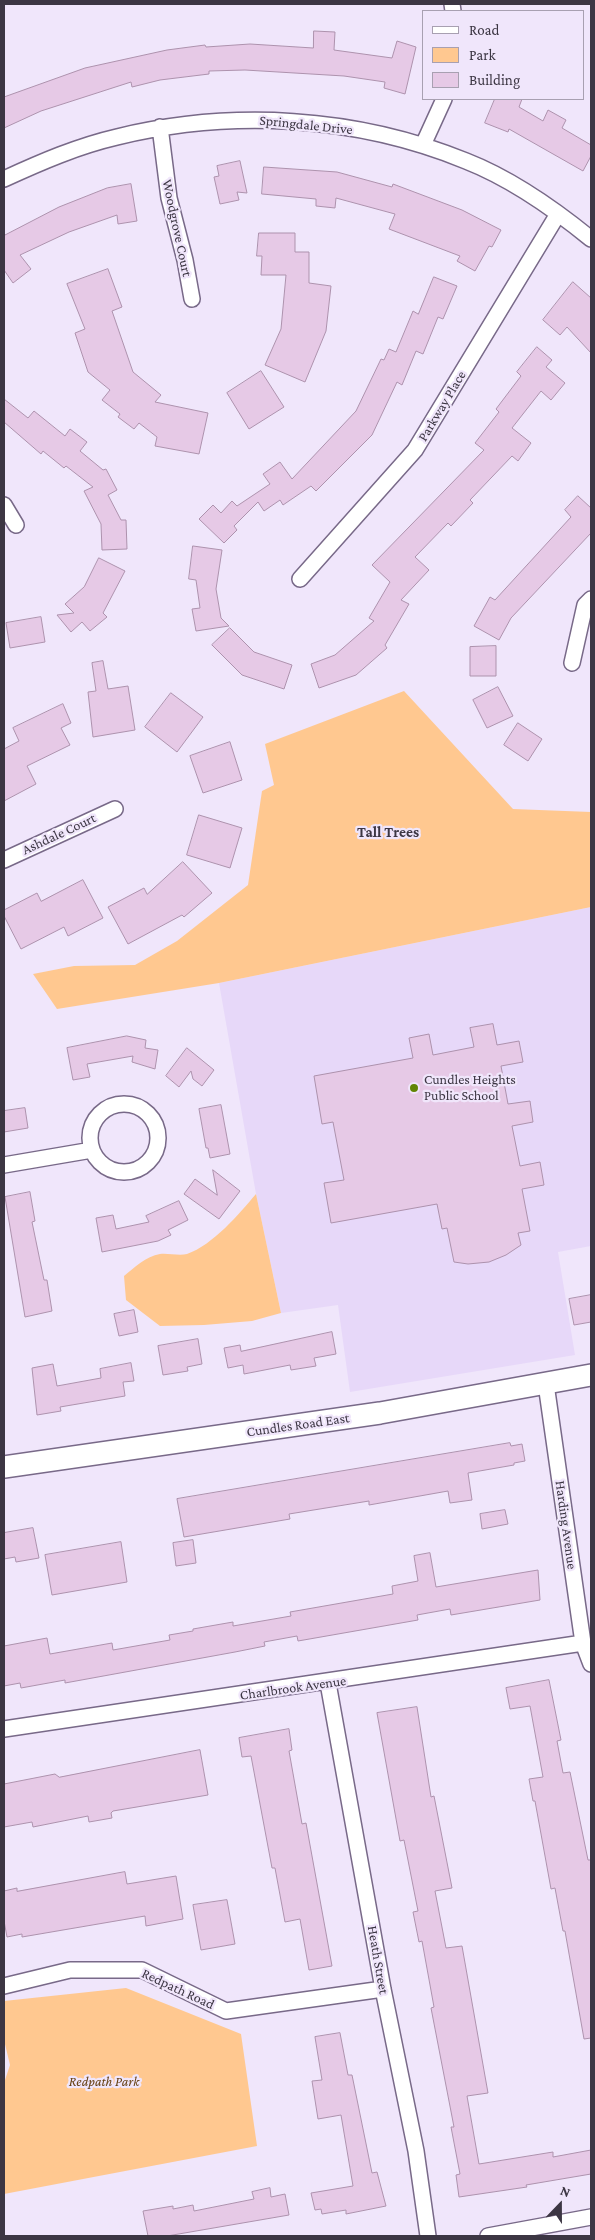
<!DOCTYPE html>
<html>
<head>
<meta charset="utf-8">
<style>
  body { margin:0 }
  #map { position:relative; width:595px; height:2240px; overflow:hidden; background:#f0e6fb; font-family:"Crimson Pro",serif }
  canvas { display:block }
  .frame { position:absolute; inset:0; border:5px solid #3c3643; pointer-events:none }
  .legend { position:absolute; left:422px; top:10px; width:162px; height:90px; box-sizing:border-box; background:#f0e6fb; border:1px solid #a8a0b1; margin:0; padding:6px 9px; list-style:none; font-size:15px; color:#3c3643 }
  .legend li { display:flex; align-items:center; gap:10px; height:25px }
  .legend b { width:25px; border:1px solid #a8a0b1 }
  .north { position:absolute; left:535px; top:2180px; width:50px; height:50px; -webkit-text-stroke:4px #f0e6fb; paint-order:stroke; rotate:22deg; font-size:14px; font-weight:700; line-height:20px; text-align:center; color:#3c3643 }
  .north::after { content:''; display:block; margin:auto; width:18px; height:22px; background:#3c3643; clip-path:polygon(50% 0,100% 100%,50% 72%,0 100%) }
</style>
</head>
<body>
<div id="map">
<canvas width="595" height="2240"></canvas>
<div class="frame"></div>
<ul class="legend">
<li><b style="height:6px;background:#fff"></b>Road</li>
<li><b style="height:14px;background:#ffc890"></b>Park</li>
<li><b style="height:14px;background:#e6c9e6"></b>Building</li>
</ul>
<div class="north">N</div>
</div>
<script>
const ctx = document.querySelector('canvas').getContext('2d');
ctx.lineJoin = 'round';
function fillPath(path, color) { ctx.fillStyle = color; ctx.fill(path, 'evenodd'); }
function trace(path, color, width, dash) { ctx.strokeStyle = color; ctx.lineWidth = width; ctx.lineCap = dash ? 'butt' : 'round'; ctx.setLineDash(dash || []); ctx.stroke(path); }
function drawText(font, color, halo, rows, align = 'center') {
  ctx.font = font + ' "Crimson Pro",serif'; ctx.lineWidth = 4.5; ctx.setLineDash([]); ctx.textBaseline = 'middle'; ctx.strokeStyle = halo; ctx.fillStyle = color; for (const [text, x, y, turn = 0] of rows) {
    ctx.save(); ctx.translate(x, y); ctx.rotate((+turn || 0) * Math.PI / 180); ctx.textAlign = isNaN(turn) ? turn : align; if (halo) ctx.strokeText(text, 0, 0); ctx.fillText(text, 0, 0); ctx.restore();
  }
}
const built = new Path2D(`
  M591,907V1246L558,1252L575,1355L350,1392L338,1305L281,1313L256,1194L219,983Z`);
const green = new Path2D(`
  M404,691L513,809L591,812V907L219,983L57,1009L33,974L74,966L135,965L177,941L248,885L262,791L274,785L265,744Z
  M256,1194L281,1313L252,1321L204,1325L160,1326L126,1300L124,1276C134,1268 146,1256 160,1254C168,1253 179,1256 187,1254C213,1245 239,1214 256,1194Z
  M126,1988L241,2034L257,2146L4,2194V2083L10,2065L4,2040V2001Z`);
const building = new Path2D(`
  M314,31L335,32L334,50L392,58L397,41L416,47L405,94L384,88L385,82L344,76L245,70L209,71V74L160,80L132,87L131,82L41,111L4,128V97L85,68L167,50L205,45L206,47L250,44L313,48Z
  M495,99H522L519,107L543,121L548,110L566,120L562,128L591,145V156L583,171L509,129L508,132L485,123Z
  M240,161L247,193L237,192L239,200L220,204L214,177L219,176L217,166Z
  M264,167L337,172L392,187L393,184L462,210L501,230L492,247L489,246L475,271L457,261L460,256L389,229L395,214L336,198L335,208L316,206V199L262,194Z
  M131,184L137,221L118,224L117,215L69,232L20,255L31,269L13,283L4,270V233L5,235L59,207L107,188Z
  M259,233H295V252H309V283L331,286L326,331L305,382L265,365L281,329L286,275H261L262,256H257Z
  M108,269L122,307L112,311L133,372L161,395L155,402L208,413L199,454L155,446L157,437L139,423L134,429L118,417L120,414L102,400L110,390L88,372L75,333L85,329L67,284Z
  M434,277L457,286L443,319L438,317L423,354L416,351L402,385L397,382L372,435L316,491L311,486L283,505L280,500L264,511L258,502L234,526L237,530L224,543L199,519L213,505L221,513L232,501L237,506L270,484L263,474L280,462L292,479L356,411L381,359L384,360L389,349L396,352L413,311L418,314Z
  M573,282L591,298V353L567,327L560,335L543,320Z
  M537,347L552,360L546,367L565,383L551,400L541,391L512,428L531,443L518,461L512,456L470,500L473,503L451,526L448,523L415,557L429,570L401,600L409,604L385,645L387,648L356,675L319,688L311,664L335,655L374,621L369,618L390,582L372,565L484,450L475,443L499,412L496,409L521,376L517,372Z
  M261,371L284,407L249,429L227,393Z
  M4,399L28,418L34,411L65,436L70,429L87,442L80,451L103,470L106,469L117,490L108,495L121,520H126L127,549L102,550L101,524L84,491L93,487L66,466L64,468L43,451L41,454L4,422Z
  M578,496L591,508V533L511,618L499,640L474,626L490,597L495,600L571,517L565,510Z
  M193,546L222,550L216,589L221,618L229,626L196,631L192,609L200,608L196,580L189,579Z
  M99,558L125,571L103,613L107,617L90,631L82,622L71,632L57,615L74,613L65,604L84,587Z
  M41,617L45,642L10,648L6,623Z
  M230,628L254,652L292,665L284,689L242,675L212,645Z
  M496,646V676H470V647Z
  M103,661L108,689L128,686L135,730L93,737L88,692L96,691L92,663Z
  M498,687L513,716L487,728L473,700Z
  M171,693L203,717L177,752L145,727Z
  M63,704L71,723L61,728L70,745L27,766L36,784L4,801V749L19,741L13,728Z
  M518,723L542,739L528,761L504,745Z
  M230,742L242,780L203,793L190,756Z
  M199,815L242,828L230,868L187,855Z
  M183,862L212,893L184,917L182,915L128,944L108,907L144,888L147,894Z
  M83,880L103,918L68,936L64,927L21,949L4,916V910L37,893L41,901Z
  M493,1024L497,1045L519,1041L523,1062L501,1066L508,1104L530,1101L533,1122L512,1126L520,1166L540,1162L544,1185L522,1189L530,1231L518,1233L521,1245L506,1255L489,1262L468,1264L454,1262L447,1228L442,1229L437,1204L331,1223L324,1183L344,1180L333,1122L322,1124L314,1076L413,1058L409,1038L429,1034L433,1055L474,1047L470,1028Z
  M127,1036L146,1040L145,1048L158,1050L155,1069L132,1062L133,1056L87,1064L90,1077L73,1080L67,1048Z
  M187,1048L214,1070L202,1086L193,1079L191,1071L179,1087L166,1076Z
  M221,1105L230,1154L210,1158L208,1148H206L199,1109Z
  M25,1108L28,1128L4,1132V1111Z
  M213,1170L240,1191L219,1219L184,1194L195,1179L217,1195Z
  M30,1192L35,1221L32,1222L44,1280H47L52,1311L25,1317L5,1197Z
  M179,1201L188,1220L168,1230L171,1235L158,1241L102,1252L96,1218L113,1215L116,1229L149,1222L146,1216Z
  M591,1295V1322L574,1325L569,1299Z
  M134,1310L138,1332L119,1336L114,1314Z
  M332,1332L336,1354L314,1358L316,1366L291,1370L290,1365L244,1374L243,1365L228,1368L224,1348L240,1345L241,1351Z
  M198,1339L202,1364L187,1367L188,1371L163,1375L158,1346Z
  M131,1363L134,1381L123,1382L125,1396L60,1407L61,1411L37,1415L32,1368L53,1364L57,1386L101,1378L100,1369Z
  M510,1443L511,1446L522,1444L525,1461L514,1463V1465L468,1473L472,1500L450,1503L448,1491L369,1505V1501L289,1514L290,1519L184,1537L177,1499Z
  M505,1510L508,1524L482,1529L480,1514Z
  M33,1528L39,1558L16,1562L15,1557L4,1559V1533Z
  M193,1540L196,1563L176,1566L173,1543Z
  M121,1542L127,1582L52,1595L45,1555Z
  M430,1553L436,1587L538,1570L540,1600L451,1615L450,1609L417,1615L418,1620L298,1641L297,1636L264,1642L265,1646L235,1652L65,1683V1680L21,1688L20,1683L4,1686V1646L47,1638L50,1654L112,1643L113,1650L170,1640L169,1635L193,1631V1629L233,1622V1626L291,1616L290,1612L393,1594L392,1586L418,1581L414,1556Z
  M549,1680L561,1740L557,1741L563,1773L570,1772L588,1860H591V2038L584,2039L565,1931H563L555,1888L551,1889L535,1801H533L529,1779L543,1777L530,1706L510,1709L506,1688Z
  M417,1707L431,1797L434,1796L452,1888L435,1891L446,1948L462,1946L488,2093L467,2096L479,2164L553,2152V2157L591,2150V2174L526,2185L527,2187L459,2197L456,2175L460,2174L451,2127H454L431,2008L434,2007L422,1941L419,1942L413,1912L418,1911L404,1840L400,1841L377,1713Z
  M289,1729L292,1750L289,1751L302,1824L306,1823L332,1966L309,1970L300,1919L285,1922L275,1868H272L251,1756L242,1757L239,1738Z
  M200,1750L208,1795L113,1811L111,1813L112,1818L89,1822L88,1816L33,1827L32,1822L4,1827V1784L55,1774L59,1777Z
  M125,1872L127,1884L176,1876L183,1919L146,1926L145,1916L22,1937V1934L7,1937L4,1921V1891L17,1888V1891Z
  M227,1900L235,1944L201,1950L193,1905Z
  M340,2033L348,2075H352L372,2173L377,2172L386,2206L346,2214V2210L322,2214L321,2209L315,2210L311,2193L353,2186L341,2115L318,2119L312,2081L322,2080L315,2037Z
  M270,2188L271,2197L285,2194L289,2215L167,2236H148L143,2211L173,2206V2209L193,2205L194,2211L254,2199L252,2192Z`);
const street = new Path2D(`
  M452,4L453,11
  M160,127L169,198L185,260L192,299
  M423,145L444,99
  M4,179C41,162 78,146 117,137C232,109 356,116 466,161C512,179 553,208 591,239
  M4,505L16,525
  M300,579L415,450L558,214
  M572,663L585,605L591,599
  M4,860L115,809
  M90 1138a34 34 0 1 1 68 0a34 34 0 1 1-68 0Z
  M4,1165L92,1150
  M546,1384L583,1643L591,1664
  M328,1683L383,1989L416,2151L428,2236
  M4,1729L583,1643
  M4,1986L70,1970H142L226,2011L383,1989
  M488,2236L591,2217`);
const secondary = new Path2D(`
  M4,1467L380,1413L591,1375`);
const markers = [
  [414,1088,5,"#618504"]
];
const streetNames = [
  ["Springdale Drive",306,125,6],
  ["Woodgrove Court",177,228,78],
  ["Parkway Place",442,406,-59],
  ["Ashdale Court",59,834,-25],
  ["Cundles Road East",298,1425,-8],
  ["Harding Avenue",566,1525,82],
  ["Charlbrook Avenue",293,1688,-8],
  ["Heath Street",378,1960,80],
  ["Redpath Road",178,1989,25]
];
const poiNames = [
  ["Cundles Heights",424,1080],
  ["Public School",424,1096]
];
const parkNames = [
  ["Redpath Park",104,2082]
];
const neighbourhoodNames = [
  ["Tall Trees",388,832]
];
fillPath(built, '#e7d8f9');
fillPath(green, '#ffc890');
fillPath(building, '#e6c9e6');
trace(building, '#ad92ad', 1);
trace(street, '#786988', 18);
trace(secondary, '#786988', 24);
trace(street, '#fff', 15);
trace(secondary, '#fff', 21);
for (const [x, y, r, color] of markers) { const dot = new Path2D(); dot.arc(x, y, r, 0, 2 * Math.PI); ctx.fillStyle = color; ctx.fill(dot); trace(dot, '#f0e6fb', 2); }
drawText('14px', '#3c3643', '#f0e6fb', streetNames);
drawText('14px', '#3c3643', '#f0e6fb', poiNames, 'left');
drawText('italic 14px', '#664012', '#f0e6fb', parkNames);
drawText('bold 15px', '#3c3643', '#f0e6fb', neighbourhoodNames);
</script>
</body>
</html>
